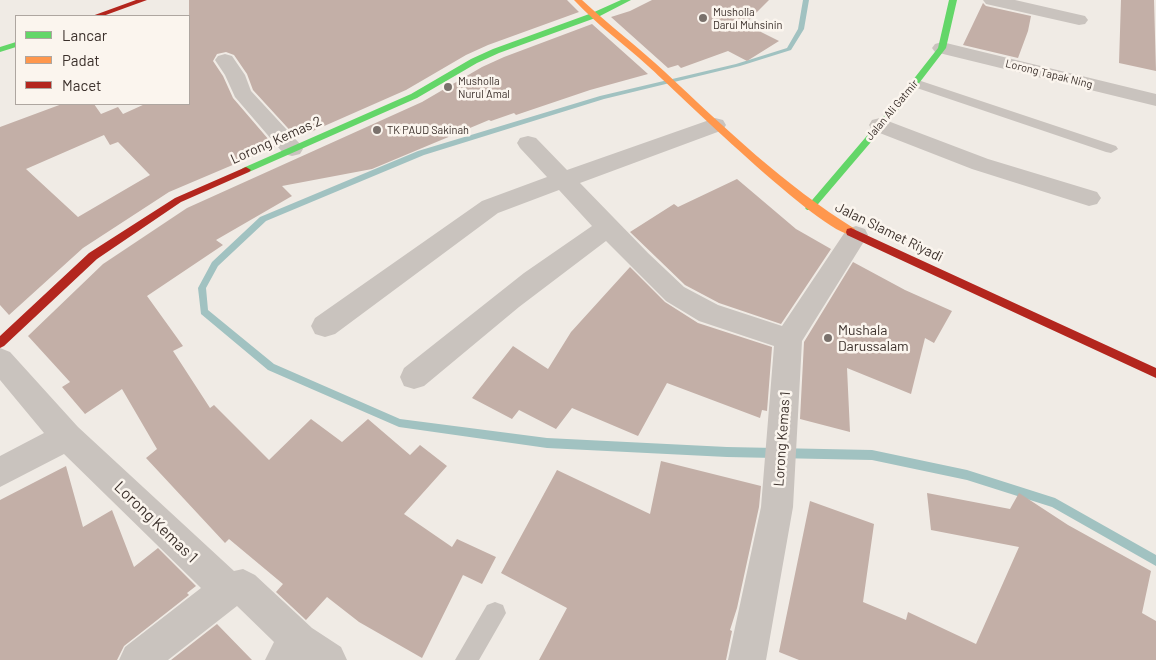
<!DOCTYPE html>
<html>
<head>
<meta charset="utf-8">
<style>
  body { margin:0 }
  #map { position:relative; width:1156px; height:660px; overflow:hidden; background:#f0ebe5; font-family:Barlow,sans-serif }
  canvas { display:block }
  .legend { position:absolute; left:15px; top:15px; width:175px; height:90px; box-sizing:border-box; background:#fbf5ee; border:1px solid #aea6a0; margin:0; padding:6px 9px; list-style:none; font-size:15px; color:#3b302b }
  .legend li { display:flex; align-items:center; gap:10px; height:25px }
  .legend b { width:25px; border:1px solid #aea6a0 }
</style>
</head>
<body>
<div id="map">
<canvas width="1156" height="660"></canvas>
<ul class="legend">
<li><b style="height:6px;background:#63d668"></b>Lancar</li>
<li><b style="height:6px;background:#ff974d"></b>Padat</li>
<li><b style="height:6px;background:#b3261e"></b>Macet</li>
</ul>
</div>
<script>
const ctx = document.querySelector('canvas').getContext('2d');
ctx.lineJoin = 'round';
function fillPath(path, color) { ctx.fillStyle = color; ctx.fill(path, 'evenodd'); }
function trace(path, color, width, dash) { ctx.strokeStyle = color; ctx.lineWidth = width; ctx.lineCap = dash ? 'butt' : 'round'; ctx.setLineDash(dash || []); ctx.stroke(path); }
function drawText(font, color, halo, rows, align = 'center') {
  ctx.font = font + ' Barlow,sans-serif'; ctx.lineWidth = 5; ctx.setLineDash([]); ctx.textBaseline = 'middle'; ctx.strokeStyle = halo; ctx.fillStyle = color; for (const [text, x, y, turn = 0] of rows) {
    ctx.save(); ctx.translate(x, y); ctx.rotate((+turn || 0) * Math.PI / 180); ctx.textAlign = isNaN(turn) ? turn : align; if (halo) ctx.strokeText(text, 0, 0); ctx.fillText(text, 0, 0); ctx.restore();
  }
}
const stream = new Path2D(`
  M803,0H809L804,29L791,50L740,66L604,99L424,155L266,221L218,266L206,288L208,310L274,364L400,419L547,438L727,447L872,450L967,470L1055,498L1156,555V566L1052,507L967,480L872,460L727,457L547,448L399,427L268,370L201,314L198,288L212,262L260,217L418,151L600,96L736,64L787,48L798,29Z`);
const building = new Path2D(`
  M189,0H567L579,12L488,45L466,55L406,90L297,138L253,90L247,74L234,55L226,52L217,54L213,61L223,76L233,98L275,147L169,192L83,248L9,315L0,305V127L62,104H94L101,114L118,107L123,114L145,104H189ZM104,135L110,145L118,142L150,175L78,217L26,169Z
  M652,0H769L745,24L779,41L747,61L728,51L681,68L678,65L668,68L611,17L630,11Z
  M1121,0H1154L1156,71L1119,63Z
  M983,3L986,6L1031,16L1028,31L1018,58L963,45Z
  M592,24L648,74L590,90L516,115L514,113L491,121L489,120L372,169L282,186L292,196L216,240L223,245L147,296L183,346L173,351L210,408L214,405L269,460L311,419L342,442L368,419L410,455L420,445L447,466L404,514L452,547L457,539L496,557L482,584L463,575L422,658L359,622L327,597L306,620L276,592L283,584L229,539L225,543L146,458L157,449L122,389L85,414L62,387L70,382L28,336L103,264L187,208L422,102L482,67L504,57Z
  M737,179L796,229L831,249L781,324L719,303L685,285L630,232L674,204L678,207Z
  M853,262L905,290L952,311L934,343L925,338L911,394L847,368L850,432L800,419L804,342Z
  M630,267L665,302L698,323L772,347L767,411L762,410L760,418L667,383L638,436L572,408L556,429L519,410L512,419L472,398L513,346L548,369L571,332Z
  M661,461L761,486L759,507L737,608L730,630L732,631L726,660H539L567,608L501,573L557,470L650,514Z
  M66,466L83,527L112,510L134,567L158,548L196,586L187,593L189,595L124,646L117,660H0V500Z
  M927,493L1010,509L1019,493L1068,525L1151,571L1142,613L1156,621V660H799L779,652L810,501L874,524L863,602L906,620L908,612L976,644L1019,547L931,530Z
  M217,624L252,660H171Z`);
const lane = new Path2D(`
  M915,79L1116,146L1118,149L1111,153L1106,152L911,86L909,83Z
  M495,602L503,605L506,613L479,660H455L487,605Z`);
const street = new Path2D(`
  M983,0H1015L1085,16L1088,20L1085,24L1079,25L986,4Z
  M942,42L1156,94V106L935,52L932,48L935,44Z
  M225,54L232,56L245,75L251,91L300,144L303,149L300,154L292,156L284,154L235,97L225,75L215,60L218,56Z
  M715,118L723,120L726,125L723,130L580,183L648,253L684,287L718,305L782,326L847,229L856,226L865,229L868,235L802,341L793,507L766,660H728L761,507L774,346L699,321L666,301L606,241L519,307L424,386L414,389L404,386L400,377L404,368L524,273L592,226L559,190L498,213L335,334L325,337L315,334L311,326L315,318L482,201L547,177L520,148L517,143L520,138L528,136L536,138L567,170Z
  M880,118L988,159L1097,192L1101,198L1097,204L1089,206L972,169L872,130L869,125L872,120Z
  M0,348L10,352L78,427L234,571L243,569L255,575L312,628L341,647L347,660H265L274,642L237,606L168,660H119L125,647L201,588L64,454L0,487V456L44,433L0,380Z`);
const fast = new Path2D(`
  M621,0H631L598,17L499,53L477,63L417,98L249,172H243L241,170L243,168L411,94L471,59L493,49L592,13Z
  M949,0H957L946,48L900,108L813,210H807L805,208L807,206L894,104L938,48Z
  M16,42V47L0,52V47Z`);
const slow = new Path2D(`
  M574,0H582C609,25 638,47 665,72C726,129 784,185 855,229L856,232L855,235C829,242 674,89 648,66C624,44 596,24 574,0Z`);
const jam = new Path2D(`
  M136,0H147L103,16H92Z
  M246,167L251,170L249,172L181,202L97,259L4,346L0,348V336L89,253L175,198Z
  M851,228L1156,368V378L847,235L846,232L847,229Z`);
const markers = [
  [703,18,5,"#7a716c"],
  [448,87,5,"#7a716c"],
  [377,130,5,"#7a716c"],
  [828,338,5,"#7a716c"]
];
const farPoinames = [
  ["Musholla",713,12],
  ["Darul Muhsinin",713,25],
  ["Musholla",458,81],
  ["Nurul Amal",458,94],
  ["TK PAUD Sakinah",387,130]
];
const farStreetnames = [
  ["Lorong Tapak Ning",1049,74,14],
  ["Jalan Ali Gatmir",892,110,-50]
];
const streetNames = [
  ["Lorong Kemas 2",276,140,-24],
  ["Jalan Slamet Riyadi",889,232,26],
  ["Lorong Kemas 1",782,439,-86]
];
const poiNames = [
  ["Mushala",838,330],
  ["Darussalam",838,346]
];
const nearStreetnames = [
  ["Lorong Kemas 1",156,522,44]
];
fillPath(stream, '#a1c2c1');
fillPath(building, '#c3afa7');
fillPath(lane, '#c9c3be');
fillPath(street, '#c9c3be');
fillPath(fast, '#63d668');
fillPath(slow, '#ff974d');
fillPath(jam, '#b3261e');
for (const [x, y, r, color] of markers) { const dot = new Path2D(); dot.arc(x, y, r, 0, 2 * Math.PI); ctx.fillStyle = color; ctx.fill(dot); trace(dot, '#fbf5ee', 2); }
drawText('11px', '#3b302b', '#fbf5ee', farPoinames, 'left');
drawText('11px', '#3b302b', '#fbf5ee', farStreetnames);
drawText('14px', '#3b302b', '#fbf5ee', streetNames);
drawText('14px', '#3b302b', '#fbf5ee', poiNames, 'left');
drawText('16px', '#3b302b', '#fbf5ee', nearStreetnames);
</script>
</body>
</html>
